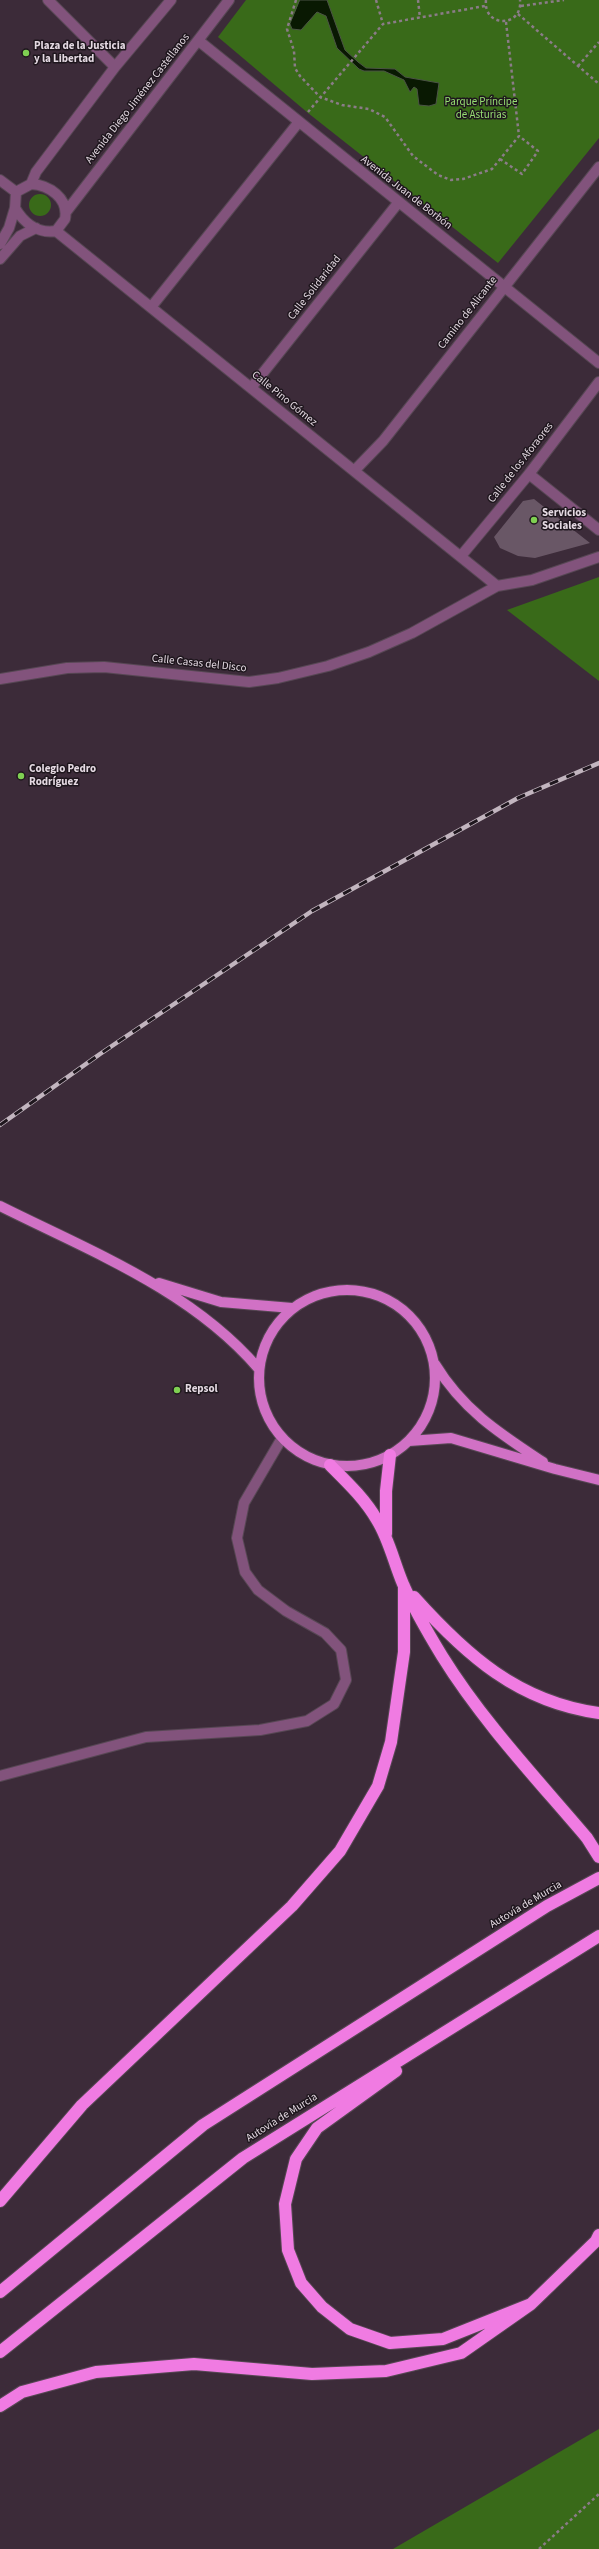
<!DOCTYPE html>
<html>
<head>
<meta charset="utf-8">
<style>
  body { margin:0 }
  canvas { display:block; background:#3c2b39 }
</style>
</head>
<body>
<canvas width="599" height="2549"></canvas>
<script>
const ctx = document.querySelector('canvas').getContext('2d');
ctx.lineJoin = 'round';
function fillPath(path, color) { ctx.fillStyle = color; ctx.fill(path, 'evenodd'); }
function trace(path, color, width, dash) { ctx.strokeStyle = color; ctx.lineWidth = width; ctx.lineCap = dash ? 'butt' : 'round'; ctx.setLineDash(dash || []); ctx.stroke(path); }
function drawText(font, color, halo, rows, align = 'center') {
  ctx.font = font + ' "Source Sans 3",sans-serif'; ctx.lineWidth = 3; ctx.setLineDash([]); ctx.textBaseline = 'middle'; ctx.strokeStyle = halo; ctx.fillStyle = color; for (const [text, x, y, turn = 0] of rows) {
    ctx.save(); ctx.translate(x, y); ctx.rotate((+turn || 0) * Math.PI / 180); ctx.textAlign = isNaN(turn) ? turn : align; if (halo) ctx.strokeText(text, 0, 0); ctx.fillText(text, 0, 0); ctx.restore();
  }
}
const green = new Path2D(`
  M246,0H599V138L498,263L308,113L218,37Z
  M29 205a11 11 0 1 1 22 0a11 11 0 1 1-22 0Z
  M599,577V681L507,610Z
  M599,2429V2549H393Z`);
const water = new Path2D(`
  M300,0H327L345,50L358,62L366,68L395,69L405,77L439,83L436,104L429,106L419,105L417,89L414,87L410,92L404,80L384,71H364L359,69L337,48L326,16L317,12L301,30L292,29L290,24Z`);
const building = new Path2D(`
  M534,499L539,503L590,543L535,558L518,556L500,548L494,537L523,501Z`);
const path = new Path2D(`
  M296,0L287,29L294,51L295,68L300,76L320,97L342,105L369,109L385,117L413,156L438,175L451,180L463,179L492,169L519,136L506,22
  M376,0L383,24
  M418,0L420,18
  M486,0C483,28 523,28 520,0
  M521,6L564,0
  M518,14L599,84
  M578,66L599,42
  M308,112L383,24L485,6
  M500,159L522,174L538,151L519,136
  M539,2549L599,2494`);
const minor = new Path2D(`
  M48,0L115,67
  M199,41L599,363
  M0,180L16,192
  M31,184L36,172L115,67L171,0
  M31,184C49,185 69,198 65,219L56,231C38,234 24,223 15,208L16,192Z
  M66,212L229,0
  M56,231L497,586
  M0,244L9,228L15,208
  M0,259L20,236L36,228
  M152,306L298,123
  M251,388L398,203
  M354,471L383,441L599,167
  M529,474L599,530
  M461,556L529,474L599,382
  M0,679L67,668L104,667L249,682L278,678L328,666L369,652L412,633L497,586L532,580L599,557
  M0,1776L146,1737L260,1730L307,1721L334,1704L346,1680L341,1650L325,1633L286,1611L258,1590L245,1572L237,1538L244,1503L282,1438`);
const major = new Path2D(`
  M0,1206C90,1251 191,1290 258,1368
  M159,1283L221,1302L292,1308
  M259 1378a88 88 0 1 1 176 0a88 88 0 1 1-176 0Z
  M435,1364C463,1410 499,1433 543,1462
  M409,1441L451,1438L555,1469L599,1480`);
const highway = new Path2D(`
  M330,1465C347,1482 365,1499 377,1520C389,1539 394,1563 403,1584C414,1609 428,1633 442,1656C483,1722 537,1779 587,1838L599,1857
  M386,1534V1491L390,1455
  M414,1597C466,1655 518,1702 599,1713
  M396,2071L317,2128L296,2159L285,2204L288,2250L301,2283L322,2307L350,2329L390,2343L443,2339L531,2304
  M0,2201L82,2105L292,1906L340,1851L378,1786L391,1742L404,1652V1586
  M0,2292L203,2125L547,1906L599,1878
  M0,2352L243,2158L599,1936
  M0,2406L22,2392L96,2372L194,2364L312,2374L386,2371L461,2353L531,2304L596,2241L599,2235`);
const rail = new Path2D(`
  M0,1125L100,1054L312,911L518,798L599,763`);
const markers = [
  [26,53,4,"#7fd052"],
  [534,520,4,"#7fd052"],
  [21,776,4,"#7fd052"],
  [177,1390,4,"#7fd052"]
];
const poiNames = [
  ["Plaza de la Justicia",34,47],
  ["y la Libertad",34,60],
  ["Servicios",542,514],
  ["Sociales",542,527],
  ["Colegio Pedro",29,770],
  ["Rodríguez",29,783],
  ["Repsol",185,1390]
];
const streetNames = [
  ["Avenida Diego Jiménez Castellanos",138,99,-52],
  ["Avenida Juan de Borbón",406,193,38],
  ["Calle Solidaridad",315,288,-52],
  ["Camino de Alicante",468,313,-52],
  ["Calle Pino Gómez",284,399,39],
  ["Calle de los Aforaores",521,463,-52],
  ["Calle Casas del Disco",199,664,6],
  ["Autovía de Murcia",526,1905,-31],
  ["Autovía de Murcia",282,2118,-32]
];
const parkNames = [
  ["Parque Príncipe",481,103],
  ["de Asturias",481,116]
];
fillPath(green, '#396a19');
fillPath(water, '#091902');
trace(water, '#4b5345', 1);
fillPath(building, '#695766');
trace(minor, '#574754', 12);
trace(major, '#574754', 12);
trace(highway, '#574754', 14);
trace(path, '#8b7c88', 2.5, [3, 3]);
trace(minor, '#82537c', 10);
trace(major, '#d171c5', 10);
trace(highway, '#f07be2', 12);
trace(rail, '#c2b5bf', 4.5);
trace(rail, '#1e161d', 3, [9]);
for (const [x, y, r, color] of markers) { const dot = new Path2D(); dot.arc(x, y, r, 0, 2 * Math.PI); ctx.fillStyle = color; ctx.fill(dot); trace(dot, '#1e161d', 1.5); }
drawText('bold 11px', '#e4d9e2', '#1e161d', poiNames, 'left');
drawText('11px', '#e4d9e2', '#1e161d', streetNames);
drawText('11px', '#96dd72', '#1e161d', parkNames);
</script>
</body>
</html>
